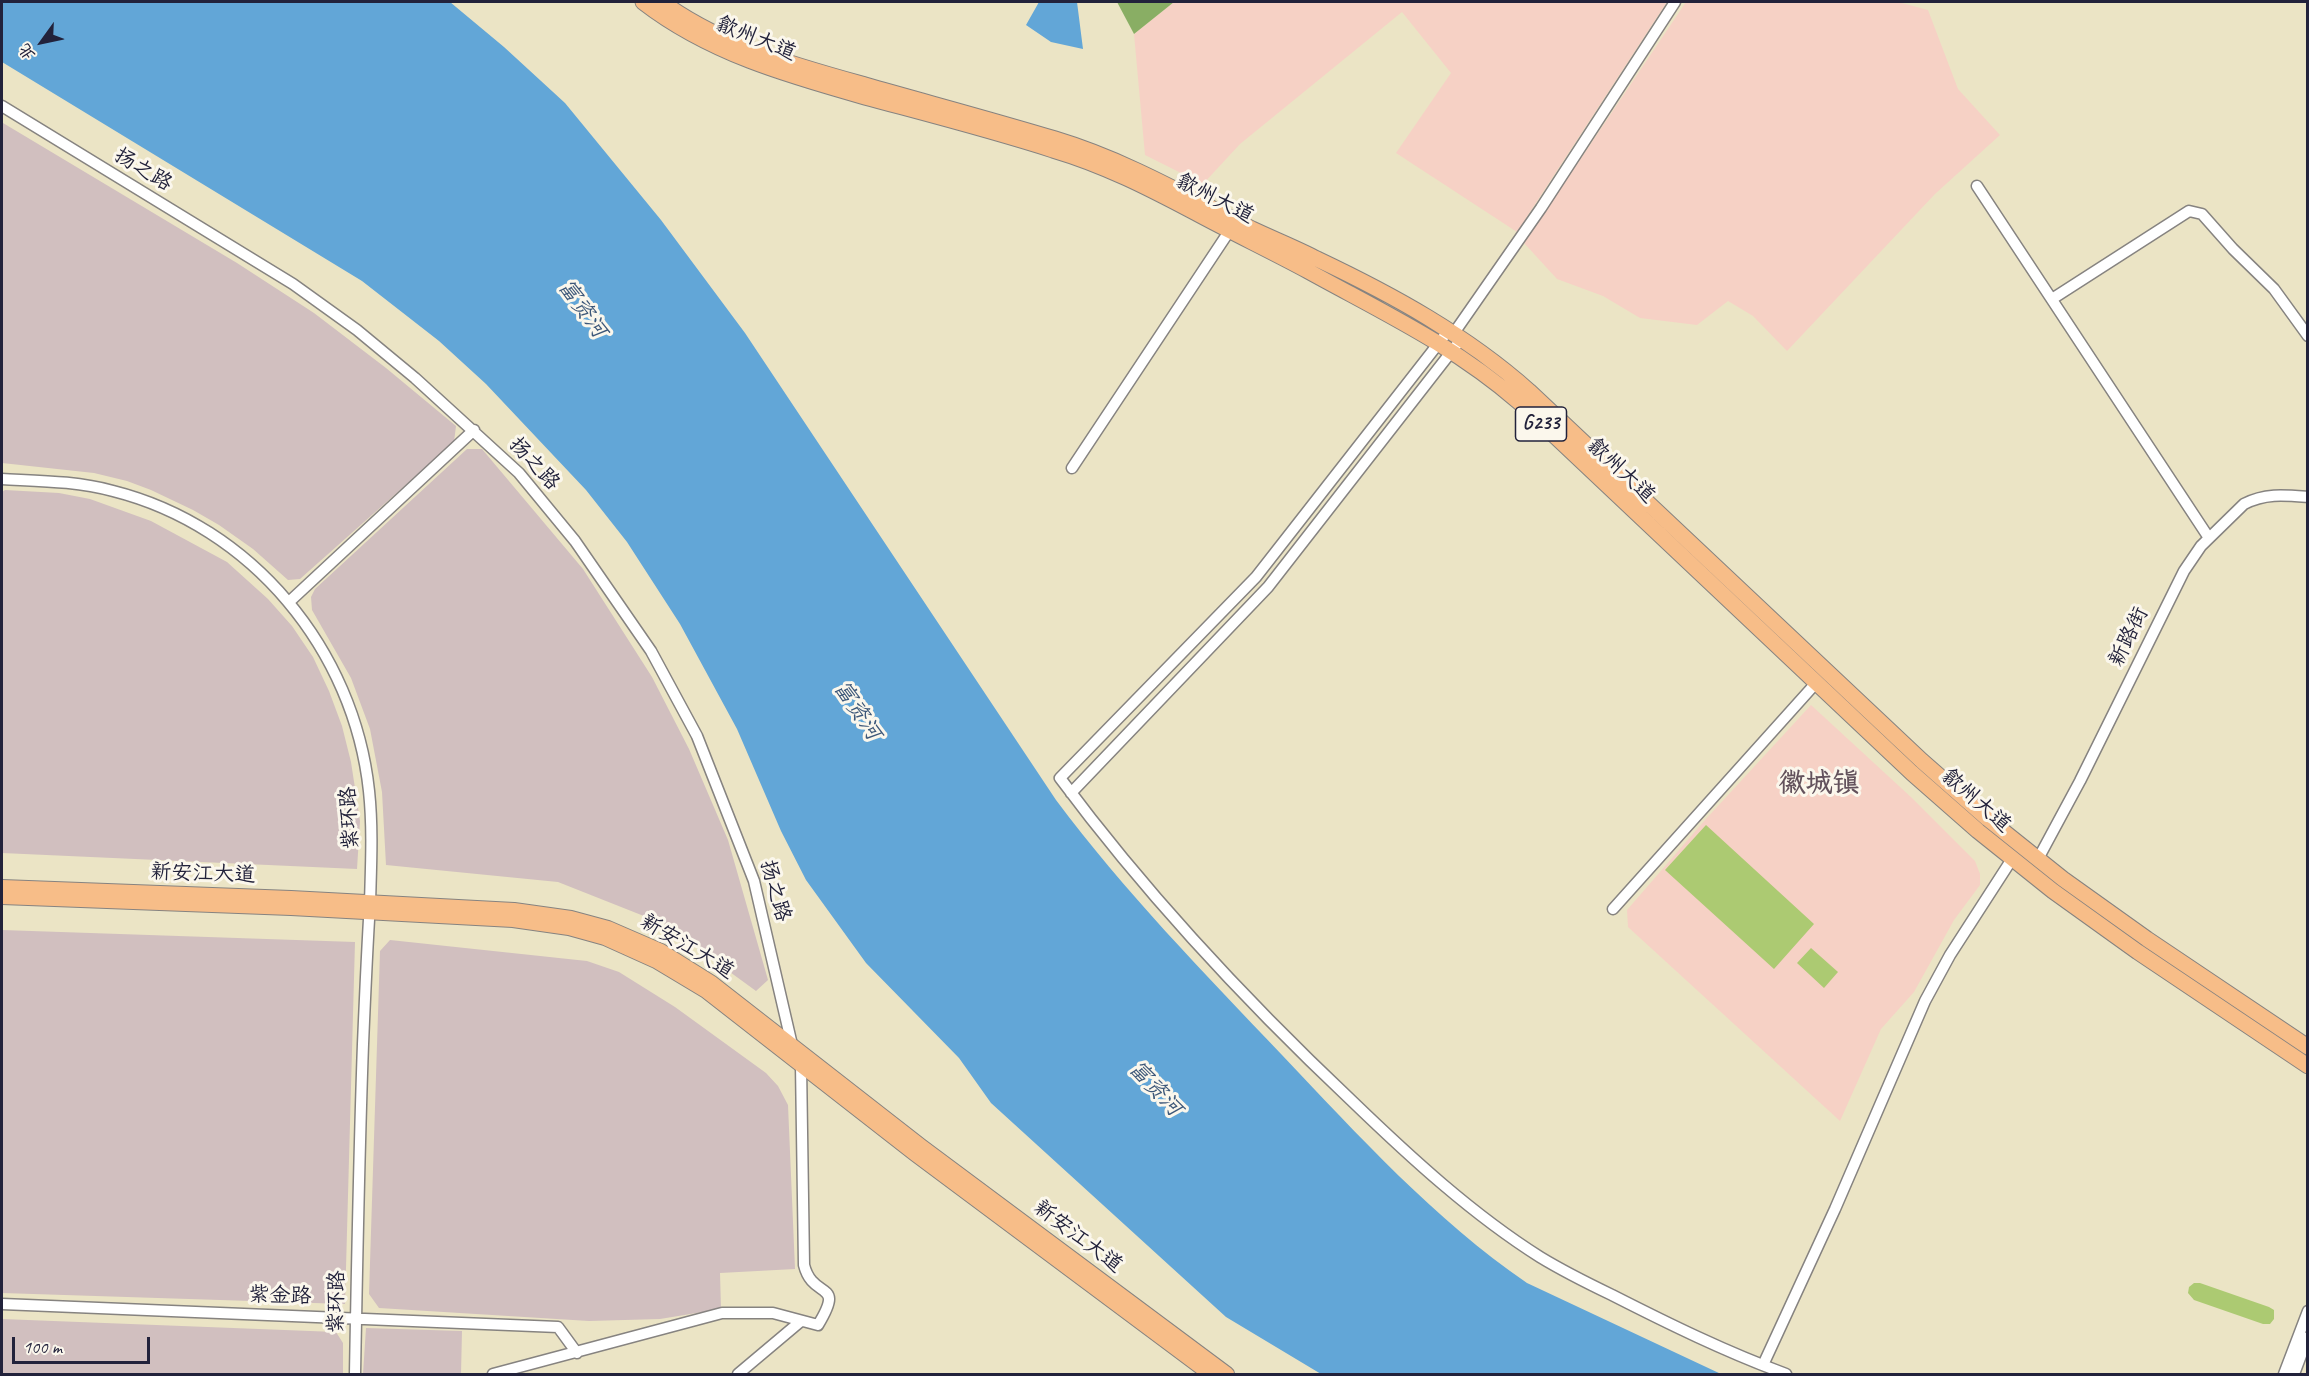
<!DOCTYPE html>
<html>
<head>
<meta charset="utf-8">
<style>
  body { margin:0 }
  #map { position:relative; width:2309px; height:1376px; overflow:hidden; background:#ebe4c5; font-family:Caveat,"LXGW WenKai TC",sans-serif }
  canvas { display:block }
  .frame { position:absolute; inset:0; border:3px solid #22223b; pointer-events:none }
  .north { position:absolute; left:12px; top:12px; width:60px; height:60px; -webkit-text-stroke:4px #fbf7ec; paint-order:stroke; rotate:237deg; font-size:16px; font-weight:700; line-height:24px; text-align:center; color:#22223b }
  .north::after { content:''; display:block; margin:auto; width:21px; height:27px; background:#22223b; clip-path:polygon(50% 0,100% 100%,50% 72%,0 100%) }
  .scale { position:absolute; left:12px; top:1337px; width:138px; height:27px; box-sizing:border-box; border:3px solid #22223b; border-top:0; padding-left:8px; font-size:18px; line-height:21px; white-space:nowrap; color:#22223b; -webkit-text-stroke:4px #fbf7ec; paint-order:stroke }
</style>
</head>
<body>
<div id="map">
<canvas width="2309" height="1376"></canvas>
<div class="frame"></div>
<div class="north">北</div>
<div class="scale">100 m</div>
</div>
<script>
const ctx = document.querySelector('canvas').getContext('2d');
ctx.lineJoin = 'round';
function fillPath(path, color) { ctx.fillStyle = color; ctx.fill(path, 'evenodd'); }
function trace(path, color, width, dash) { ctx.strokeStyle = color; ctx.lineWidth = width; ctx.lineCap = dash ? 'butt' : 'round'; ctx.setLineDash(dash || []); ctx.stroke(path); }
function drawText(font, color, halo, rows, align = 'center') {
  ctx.font = font + ' Caveat,"LXGW WenKai TC",sans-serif'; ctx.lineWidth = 6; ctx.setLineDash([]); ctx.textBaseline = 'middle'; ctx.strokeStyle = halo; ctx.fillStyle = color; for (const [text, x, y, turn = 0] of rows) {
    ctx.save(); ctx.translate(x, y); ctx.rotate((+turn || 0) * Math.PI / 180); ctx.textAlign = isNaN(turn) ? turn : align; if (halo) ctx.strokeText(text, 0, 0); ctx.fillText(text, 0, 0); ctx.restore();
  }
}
const built = new Path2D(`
  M1174,2H1667L1517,232L1396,153L1451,73L1402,12L1240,144L1203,184L1145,155L1134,34Z
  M1686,2H1898L1928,10L1958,89L2000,135L1935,194L1787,351L1753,316L1728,301L1697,325L1640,318L1603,296L1557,279L1524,243Z
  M1811,705L1912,798L1975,861L1980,874V885L1954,920L1914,992L1881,1029L1840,1121L1628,927L1627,910L1705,820Z`);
const industrial = new Path2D(`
  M3,123L237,263L314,313L386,368L456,426L454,442L300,579L288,580L253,549L219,525L193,510L151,490L127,481L94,473L2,463Z
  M467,449H482L583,569L652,677L689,749L728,840L768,980L756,991L664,924L558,882L386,865L382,792L370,729L351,678L312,610L311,597L315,589Z
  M5,490L59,493L90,499L151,521L227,562L268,599L292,626L313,657L329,691L342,726L351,762L360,821L357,869L2,853V492Z
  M2,930L355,942L345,1304L2,1293Z
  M390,940L587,961L619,972L675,1007L766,1073L778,1086L788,1105L795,1269L720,1273L721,1309L660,1319L589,1321L379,1308L369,1294L380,951Z
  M2,1319L336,1332L343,1343V1374H2Z
  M366,1328L462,1331L461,1374H363Z`);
const green = new Path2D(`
  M1706,825L1814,924L1774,969L1665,870Z
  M1811,948L1838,972L1824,988L1797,963Z
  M2194,1283H2200L2269,1307L2274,1310V1319L2270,1324H2263L2194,1300L2188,1293L2189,1287Z`);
const forest = new Path2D(`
  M1117,2H1174L1134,34Z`);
const water = new Path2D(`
  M2,2H450L504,47L565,103L661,220L745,333L1056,800C1124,891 1204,973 1282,1055C1359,1136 1434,1219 1527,1283L1721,1374H1321L1226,1317L991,1103L959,1058L866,963L806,880L781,831L737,729L680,624L627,542L586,490L486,384L439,341L362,281L2,62Z
  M1039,2H1077L1083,49L1051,42L1026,25Z`);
const minor = new Path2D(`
  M2,106L293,284L357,330L415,378L519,473L575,541L651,651L697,736L754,881L792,1045
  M1977,186L2209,538
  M2052,299L2189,211L2202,214L2233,249L2274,289L2308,336
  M1449,330L1256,577L1060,778C1147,895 1246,1001 1352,1101C1410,1157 1472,1214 1540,1257C1563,1271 1587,1283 1612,1295C1669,1324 1726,1352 1786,1374
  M1454,333L1541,208L1675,2
  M1072,468L1230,230
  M2,479C39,481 76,481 113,491C252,526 354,650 369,791C373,829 371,866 370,903C367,950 365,997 363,1044C359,1154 357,1264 355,1374
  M289,602L474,430
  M1071,793L1268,587L1462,338
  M2038,859L2080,781L2184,571L2201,546L2244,504C2265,493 2284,495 2308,497
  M1613,909L1816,683
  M2,1304L558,1327L577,1353
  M1763,1365L1835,1209L1925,1001L1950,955L2012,859
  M493,1374L722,1313H773L818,1325C846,1279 813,1301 804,1265L801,1065
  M738,1374L801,1321
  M2284,1374L2308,1311
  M2294,1374L2308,1337`);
const major = new Path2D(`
  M2,887L291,898L514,910L571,918L608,928L661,951L712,983L921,1146L1227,1374
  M2,897L291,908L513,920L569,928L605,938L656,961L706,991L915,1154L1210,1374`);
const highway = new Path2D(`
  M643,2C709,53 787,75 865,97C928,114 991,130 1053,150C1104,165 1149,188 1196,213C1233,233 1271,251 1308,271C1384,313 1453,345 1519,402L1912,773L1978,831L2053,891L2138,952L2308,1066
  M662,2C723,46 793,65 865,85C928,103 992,120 1055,139C1125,160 1187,196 1252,229C1273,239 1296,248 1317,259C1393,295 1466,335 1529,391L1922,761L1988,819L2063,879L2147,939L2308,1047`);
const shields = [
  [1541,424,51]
];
const shieldNames = [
  ["G233",1541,424]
];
const streetNames = [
  ["歙州大道",756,39,22],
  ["扬之路",143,170,31],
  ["歙州大道",1215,199,27],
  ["扬之路",534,464,47],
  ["歙州大道",1621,471,43],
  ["新路街",2129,637,-64],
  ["歙州大道",1976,801,41],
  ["紫环路",350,818,-93],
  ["新安江大道",203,874,2],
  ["扬之路",775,891,74],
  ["新安江大道",687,947,31],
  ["新安江大道",1078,1237,37],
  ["紫金路",280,1296,2],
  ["紫环路",337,1302,-89]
];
const waterNames = [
  ["富资河",582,309,54],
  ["富资河",857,711,56],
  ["富资河",1155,1089,47]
];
const districtNames = [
  ["徽城镇",1819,784]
];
fillPath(built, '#f6d1c5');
fillPath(industrial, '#d1bfbf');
fillPath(green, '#acca72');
fillPath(forest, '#89ae64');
fillPath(water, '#62a6d7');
trace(minor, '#868380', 13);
trace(major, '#868380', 16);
trace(highway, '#868380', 17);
trace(minor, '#fff', 10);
trace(major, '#f7bd88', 14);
trace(highway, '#f7bd88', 15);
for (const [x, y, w] of shields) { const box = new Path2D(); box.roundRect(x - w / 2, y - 17, w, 34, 4.5); ctx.fillStyle = '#fbf7ec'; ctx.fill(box); trace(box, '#22223b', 1.5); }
drawText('bold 20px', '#22223b', null, shieldNames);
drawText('21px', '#22223b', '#fbf7ec', streetNames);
drawText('italic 22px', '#3c5779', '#fbf7ec', waterNames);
drawText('bold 27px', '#63525c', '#fbf7ec', districtNames);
</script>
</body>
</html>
